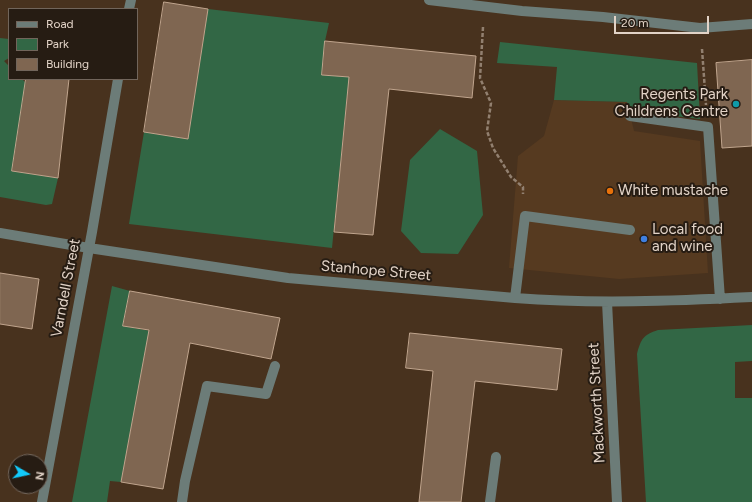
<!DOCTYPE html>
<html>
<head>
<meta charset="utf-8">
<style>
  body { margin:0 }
  #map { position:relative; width:752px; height:502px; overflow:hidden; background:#48321e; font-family:Figtree,sans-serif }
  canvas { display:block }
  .legend { position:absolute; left:8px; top:8px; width:130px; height:72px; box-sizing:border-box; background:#261c13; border:1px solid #71655b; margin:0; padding:5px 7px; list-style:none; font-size:12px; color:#e2d3c7 }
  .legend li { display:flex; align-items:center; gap:8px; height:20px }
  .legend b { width:20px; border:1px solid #71655b }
  .north { position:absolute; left:8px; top:454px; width:40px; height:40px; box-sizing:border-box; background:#261c13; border:1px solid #71655b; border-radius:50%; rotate:99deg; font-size:11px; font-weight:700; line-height:16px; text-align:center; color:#e2d3c7 }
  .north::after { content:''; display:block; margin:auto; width:14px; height:18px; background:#12cafb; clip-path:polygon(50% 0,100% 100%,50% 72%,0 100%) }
  .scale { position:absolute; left:614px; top:16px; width:95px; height:18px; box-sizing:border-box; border:2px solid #e2d3c7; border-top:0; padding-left:5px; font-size:12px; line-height:14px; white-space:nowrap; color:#e2d3c7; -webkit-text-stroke:3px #261c13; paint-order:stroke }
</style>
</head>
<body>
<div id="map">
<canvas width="752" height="502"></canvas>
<ul class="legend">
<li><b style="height:5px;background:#6c7c78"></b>Road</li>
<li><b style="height:11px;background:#326745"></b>Park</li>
<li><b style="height:11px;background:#7f6651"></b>Building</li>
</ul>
<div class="north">N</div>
<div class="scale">20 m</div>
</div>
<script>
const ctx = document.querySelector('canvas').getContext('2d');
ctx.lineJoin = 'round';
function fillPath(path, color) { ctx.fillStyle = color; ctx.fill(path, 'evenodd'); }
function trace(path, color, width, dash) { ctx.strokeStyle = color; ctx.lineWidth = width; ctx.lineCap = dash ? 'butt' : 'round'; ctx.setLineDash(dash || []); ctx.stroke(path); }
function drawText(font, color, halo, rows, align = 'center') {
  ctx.font = font + ' Figtree,sans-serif'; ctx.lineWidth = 4; ctx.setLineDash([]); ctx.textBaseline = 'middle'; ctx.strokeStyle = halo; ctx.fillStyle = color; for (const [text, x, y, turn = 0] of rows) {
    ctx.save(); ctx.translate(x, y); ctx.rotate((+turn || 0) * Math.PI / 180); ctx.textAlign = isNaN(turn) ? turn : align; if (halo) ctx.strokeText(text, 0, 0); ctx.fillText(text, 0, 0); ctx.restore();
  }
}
const built = new Path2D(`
  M554,100L627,102L634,131L700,141L708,273L619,279L509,268L518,156L544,136Z`);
const green = new Path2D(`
  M208,9L329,23L325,41L322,75L354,77L352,95H347L332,248L129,224L144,132L188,139Z
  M0,38L9,39V58L4,61L9,66V79H22L26,83L12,171L58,178L52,204L46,205L0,197Z
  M500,42L697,63L700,119L629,111L627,102L554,100L557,67L497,63Z
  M440,129L477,151L483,215L458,254L421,253L401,231L410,160Z
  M112,286L130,291L123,326L156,332L146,347L121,482L110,481L107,502H72Z
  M752,325V361L735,362V398H752V502H646L637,354C641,339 643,335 658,330Z`);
const building = new Path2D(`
  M164,2L208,9L188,139L144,132Z
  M325,41L476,56L472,98L389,89L373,235L334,232L349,77L322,75Z
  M752,60V146L722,148L716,63Z
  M26,79H69L58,178L12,171Z
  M0,273L39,279L32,329L0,324Z
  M130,291L280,318L271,359L190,343L163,489L121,482L149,330L123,326Z
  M410,333L562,349L557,390L475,381L461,502H419L433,371L406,368Z`);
const path = new Path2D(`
  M483,27L480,78L491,103L487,131L493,148L511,177L523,187V194
  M702,49L706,105`);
const minor = new Path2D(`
  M429,0L522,11L603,17L700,28L752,24
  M129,9L131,0
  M630,116L708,127L720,299
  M0,233L89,248L288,278L515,298C594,304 673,301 752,297
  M515,298L525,216L630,230
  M607,302L617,502
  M42,502L92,232L118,79
  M182,502L185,481L207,386L266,394L275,366
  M490,502L496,457`);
const markers = [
  [736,104,4,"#0f9aa8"],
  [610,191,4,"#e8710a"],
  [644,239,4,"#3f7fe0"]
];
const poiNames = [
  ["Regents Park",728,95,"right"],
  ["Childrens Centre",728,112,"right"],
  ["White mustache",618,191],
  ["Local food",652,230],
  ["and wine",652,247]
];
const streetNames = [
  ["Stanhope Street",376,271,5],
  ["Varndell Street",66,288,-79],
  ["Mackworth Street",597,403,-93]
];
fillPath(built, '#563a20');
fillPath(green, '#326745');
fillPath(building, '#7f6651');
trace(building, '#c0a58e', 1);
trace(path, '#928070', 2.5, [4, 2]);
trace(minor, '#6c7c78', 10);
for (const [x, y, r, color] of markers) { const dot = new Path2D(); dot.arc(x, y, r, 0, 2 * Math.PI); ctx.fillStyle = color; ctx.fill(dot); trace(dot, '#261c13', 1.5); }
drawText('15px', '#e2d3c7', '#261c13', poiNames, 'left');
drawText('15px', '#e2d3c7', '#261c13', streetNames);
</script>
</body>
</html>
